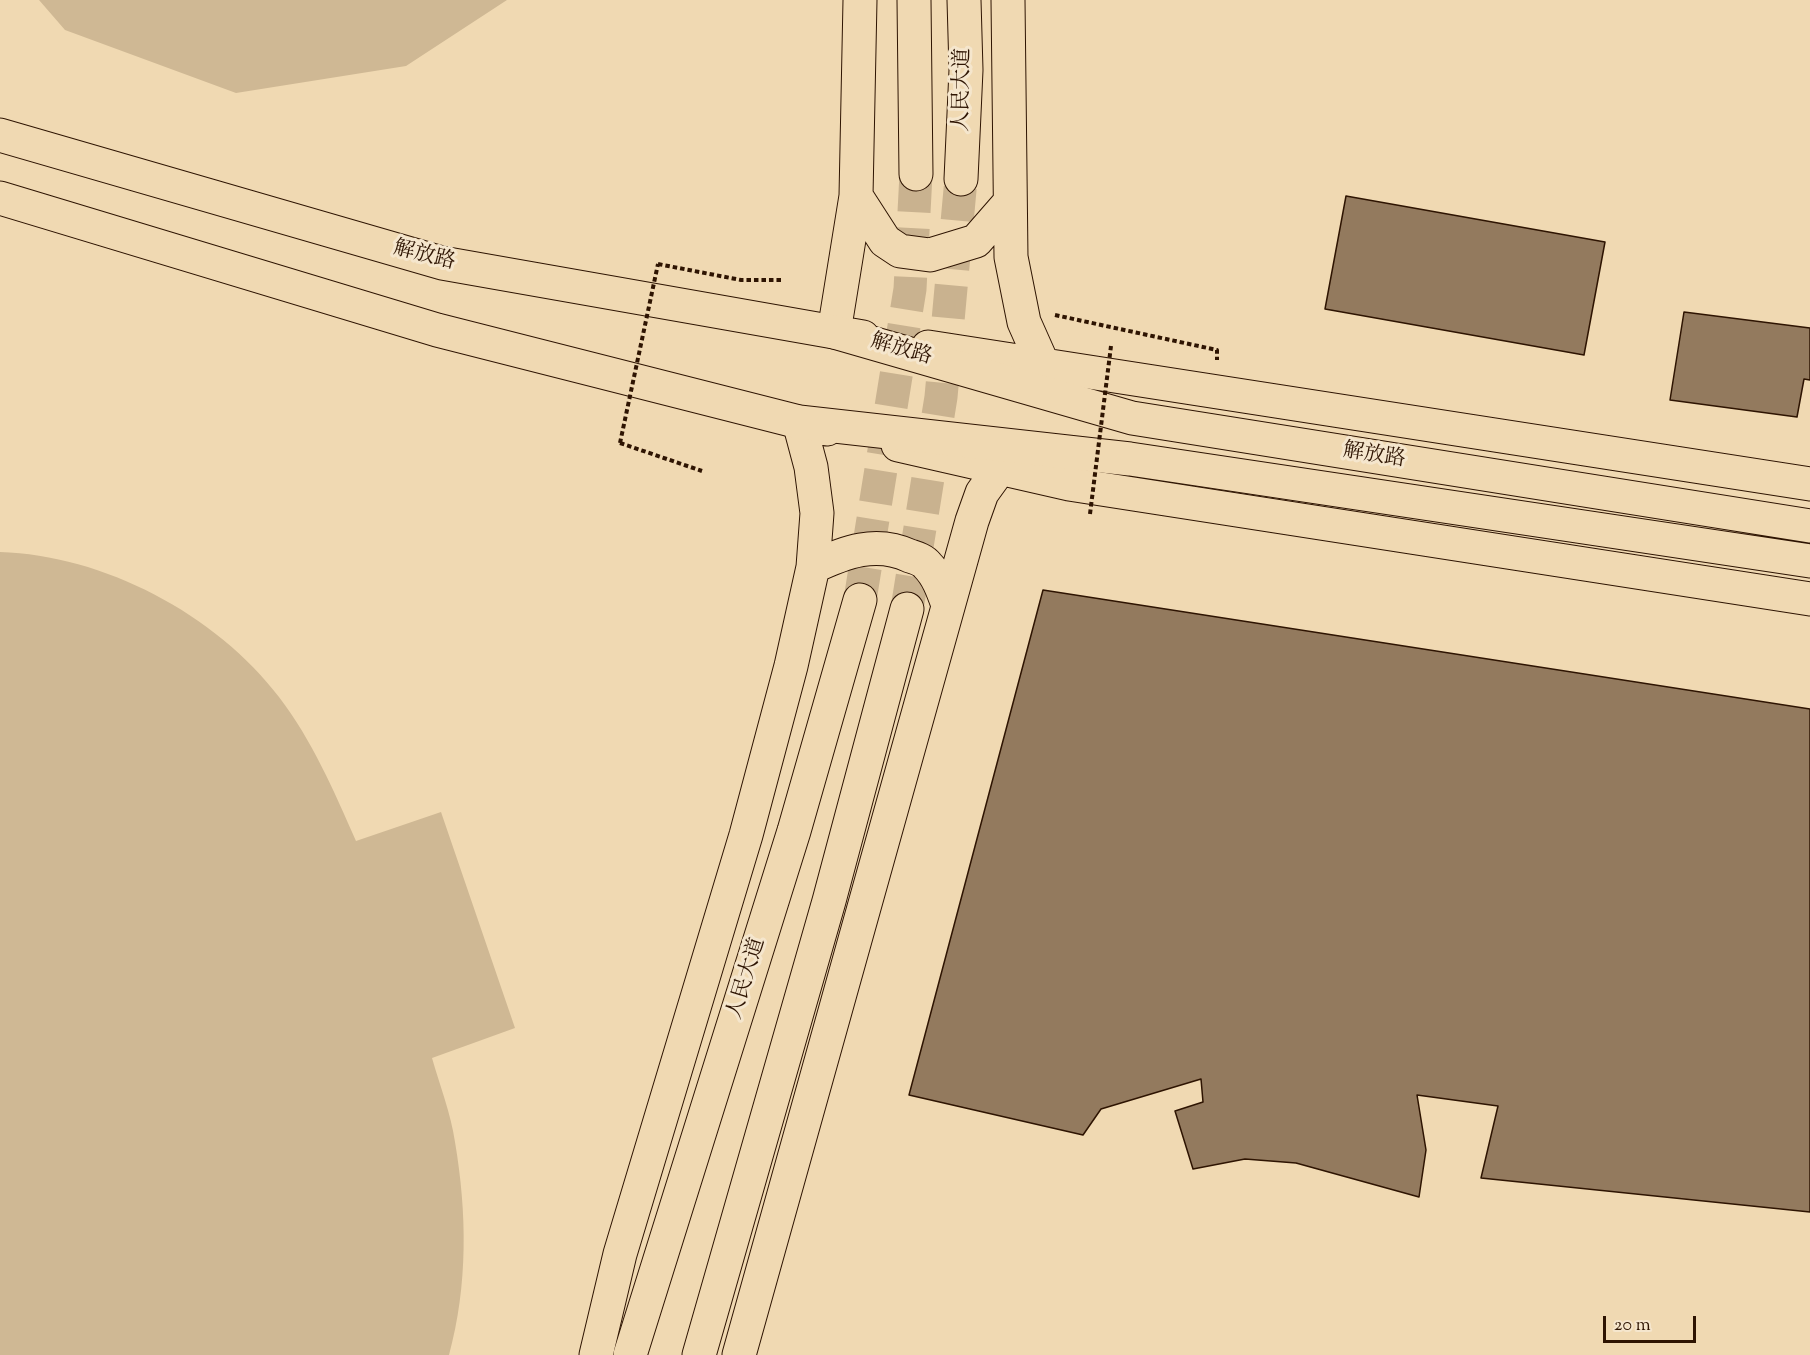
<!DOCTYPE html>
<html>
<head>
<meta charset="utf-8">
<style>
  body { margin:0 }
  #map { position:relative; width:1810px; height:1355px; overflow:hidden; background:#f0d9b2; font-family:"Sorts Mill Goudy",serif }
  canvas { display:block }
  .scale { position:absolute; left:1603px; top:1316px; width:93px; height:27px; box-sizing:border-box; border:3px solid #2e1402; border-top:0; padding-left:8px; font-size:18px; line-height:21px; white-space:nowrap; color:#2e1402; -webkit-text-stroke:4px #f5e6cd; paint-order:stroke }
</style>
</head>
<body>
<div id="map">
<canvas width="1810" height="1355"></canvas>
<div class="scale">20 m</div>
</div>
<script>
const ctx = document.querySelector('canvas').getContext('2d');
ctx.lineJoin = 'round';
function fillPath(path, color) { ctx.fillStyle = color; ctx.fill(path, 'evenodd'); }
function trace(path, color, width, dash) { ctx.strokeStyle = color; ctx.lineWidth = width; ctx.lineCap = dash ? 'butt' : 'round'; ctx.setLineDash(dash || []); ctx.stroke(path); }
function drawText(font, color, halo, rows, align = 'center') {
  ctx.font = font + ' "Sorts Mill Goudy","Noto Serif SC",serif'; ctx.lineWidth = 6; ctx.setLineDash([]); ctx.textBaseline = 'middle'; ctx.strokeStyle = halo; ctx.fillStyle = color; for (const [text, x, y, turn = 0] of rows) {
    ctx.save(); ctx.translate(x, y); ctx.rotate((+turn || 0) * Math.PI / 180); ctx.textAlign = isNaN(turn) ? turn : align; if (halo) ctx.strokeText(text, 0, 0); ctx.fillText(text, 0, 0); ctx.restore();
  }
}
const green = new Path2D(`
  M39,0H507L406,66L236,93L65,30Z
  M0,552C103,555 216,614 279,697C312,740 334,791 356,841L441,812L515,1028L432,1058C440,1086 451,1114 455,1142C467,1213 468,1285 449,1355H0Z`);
const building = new Path2D(`
  M1346,196L1605,242L1584,355L1325,309Z
  M1684,312L1810,328V380L1804,379L1797,417L1670,400Z
  M1043,590L1810,709V1212L1481,1178L1498,1106L1417,1095L1426,1150L1419,1197L1296,1163L1245,1159L1193,1169L1175,1111L1203,1102L1201,1079L1101,1109L1083,1135L909,1095Z`);
const highwayTunnel = new Path2D(`
  M860,600L910,289L916,174
  M907,609L941,397L961,179`);
const path = new Path2D(`
  M658,264L741,280H782
  M1055,315L1217,350V360
  M620,443L702,471`);
const major = new Path2D(`
  M860,0L856,196L834,332L863,337
  M1008,0L1011,257L1024,322L1044,367
  M856,196L885,241L900,251L930,255L976,241L1010,202
  M928,347L1810,484
  M898,445L1069,484L1810,599
  M813,567C845,552 876,540 910,556C916,558 923,560 927,565C938,576 943,591 948,605
  M596,1355L620,1254L746,835L791,666L813,567L817,513L811,467L799,422L827,429
  M739,1355L972,521L982,493L1000,468`);
const highway = new Path2D(`
  M914,0L916,174
  M0,135L442,263L834,332L1132,418L1810,526
  M961,179L966,70L964,0
  M0,198L437,330L799,422L1130,459L1810,561
  M630,1355L794,831L860,600
  M699,1355L829,901L907,609`);
const pathBridge = new Path2D(`
  M620,443L658,264
  M1090,514L1111,346`);
const streetNames = [
  ["人民大道",964,90,-89],
  ["解放路",424,257,14],
  ["解放路",901,351,16],
  ["解放路",1374,457,9],
  ["人民大道",748,979,-73]
];
fillPath(green, '#cfb894');
fillPath(building, '#937a5e');
trace(building, '#2e1402', 1.5);
trace(highwayTunnel, '#c9b28f', 33, [33, 16]);
trace(major, '#2e1402', 35);
trace(highway, '#2e1402', 35);
trace(path, '#2e1402', 4, [4.5, 3]);
trace(major, '#f0d9b2', 33);
trace(highway, '#f0d9b2', 33);
trace(pathBridge, '#2e1402', 4, [4.5, 3]);
drawText('21px', '#2e1402', '#f5e6cd', streetNames);
</script>
</body>
</html>
